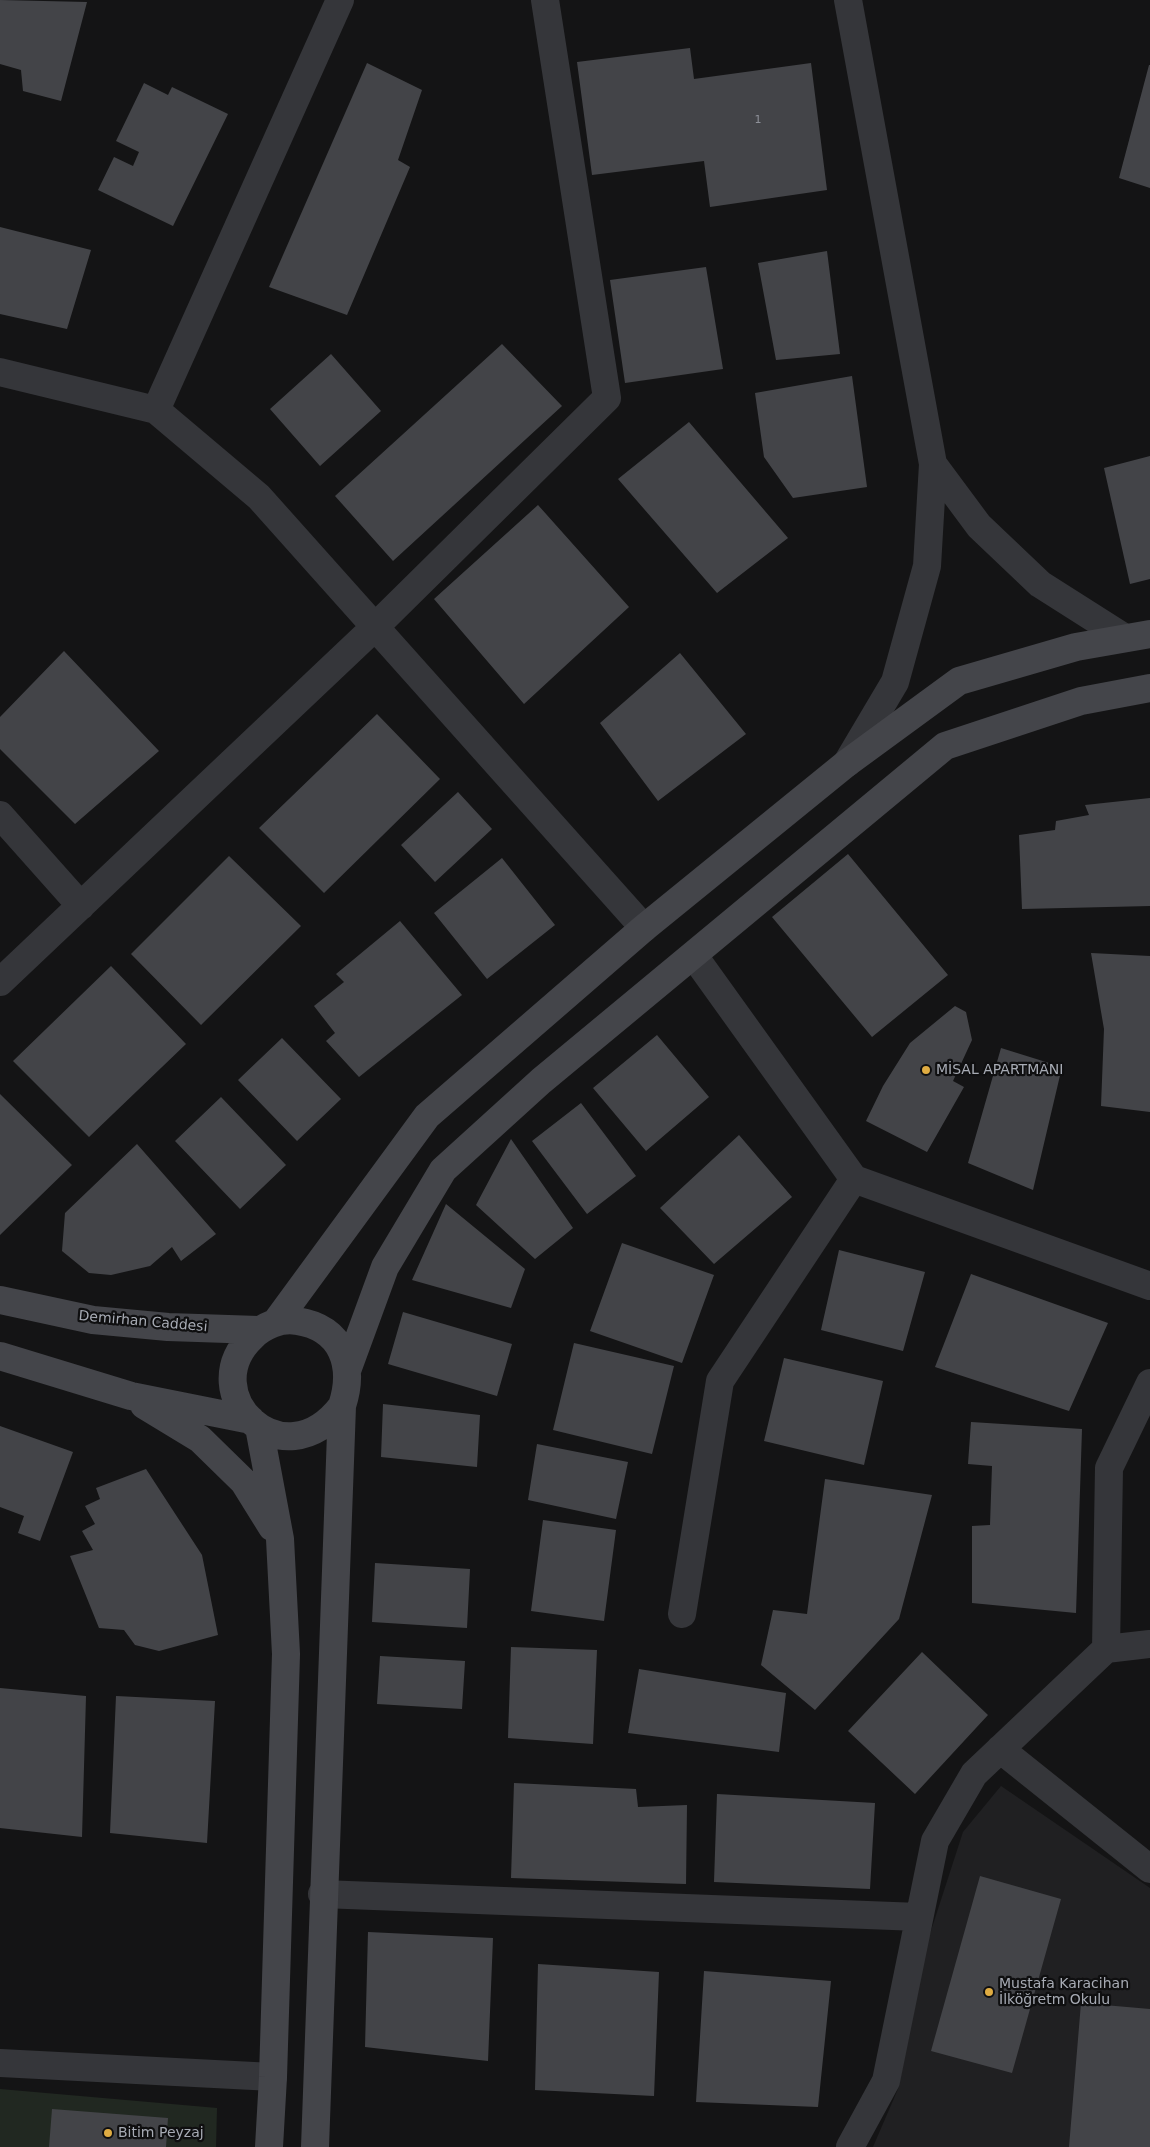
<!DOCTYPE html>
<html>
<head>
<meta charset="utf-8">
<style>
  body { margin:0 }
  canvas { display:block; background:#141415 }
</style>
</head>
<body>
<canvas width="1150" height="2147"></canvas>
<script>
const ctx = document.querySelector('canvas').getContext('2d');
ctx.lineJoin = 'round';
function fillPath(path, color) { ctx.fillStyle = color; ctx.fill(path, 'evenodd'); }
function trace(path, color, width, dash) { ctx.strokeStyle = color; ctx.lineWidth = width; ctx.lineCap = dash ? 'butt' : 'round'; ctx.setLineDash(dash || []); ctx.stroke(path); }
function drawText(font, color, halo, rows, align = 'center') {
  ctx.font = font + ' "DejaVu Sans",sans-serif'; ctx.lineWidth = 4.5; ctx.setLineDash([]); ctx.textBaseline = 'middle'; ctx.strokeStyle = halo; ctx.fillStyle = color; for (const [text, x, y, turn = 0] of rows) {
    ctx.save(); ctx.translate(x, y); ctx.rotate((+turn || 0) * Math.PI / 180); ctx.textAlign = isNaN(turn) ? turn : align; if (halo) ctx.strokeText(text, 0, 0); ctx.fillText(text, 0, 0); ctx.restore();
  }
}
const built = new Path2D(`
  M1001,1786L1150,1888V2147H873L898,2089L928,1940L963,1832Z`);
const green = new Path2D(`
  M0,2089L217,2108L216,2147H0Z`);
const building = new Path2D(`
  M0,0L87,2L61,101L23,91L21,70L0,64Z
  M690,48L694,79L811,63L827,190L710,207L704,161L592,175L577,62Z
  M367,63L422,90L398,160L410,167L347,315L269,287Z
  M1149,65H1150V188L1119,178Z
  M144,83L168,95L172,87L228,114L173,226L98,190L114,157L133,166L139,152L116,141Z
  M0,227L91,250L67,329L0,314Z
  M827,251L840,354L776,360L758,263Z
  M706,267L723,369L625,383L610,280Z
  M502,344L562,406L393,561L335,496Z
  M331,354L381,411L320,466L270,409Z
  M852,376L867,487L793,498L764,457L755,393Z
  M689,422L788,538L717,593L618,479Z
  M1150,456V579L1130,584L1104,468Z
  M538,505L629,607L524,704L434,599Z
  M64,651L159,751L75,824L0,749V717Z
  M680,653L746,734L658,801L600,723Z
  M377,714L440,779L324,893L259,828Z
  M458,792L492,829L435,882L401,845Z
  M1150,798V906L1022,909L1019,835L1055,830L1056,821L1089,815L1085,805Z
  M848,854L948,975L872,1037L772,917Z
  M229,856L301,926L201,1025L131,954Z
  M502,858L555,925L487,979L434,913Z
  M400,921L462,995L359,1077L326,1041L335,1033L314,1006L344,982L336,974Z
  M1091,953L1150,956V1112L1101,1106L1104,1029Z
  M111,966L186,1044L89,1137L13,1061Z
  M955,1006L966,1012L972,1040L953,1081L964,1087L927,1152L866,1121L883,1086L910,1043Z
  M657,1035L709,1097L646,1151L593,1088Z
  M282,1038L341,1099L297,1141L238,1080Z
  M1001,1048L1062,1067L1033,1190L968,1163Z
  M0,1094L72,1165L0,1235Z
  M221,1097L286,1165L240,1209L175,1141Z
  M581,1103L636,1176L587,1214L532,1141Z
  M739,1135L792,1197L714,1264L660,1208Z
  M511,1139L573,1228L535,1259L476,1205Z
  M137,1144L216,1234L181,1261L172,1247L150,1266L111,1275L89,1273L62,1251L65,1213Z
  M446,1204L525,1269L511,1308L412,1280Z
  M622,1243L714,1275L682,1363L590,1331Z
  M839,1250L925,1272L903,1351L821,1330Z
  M971,1274L1108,1323L1069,1411L935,1367Z
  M403,1312L512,1344L497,1396L388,1364Z
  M574,1343L674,1366L652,1454L553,1430Z
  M784,1358L883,1381L864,1465L764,1441Z
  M383,1404L480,1415L477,1467L381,1457Z
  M971,1422L1082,1429L1076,1613L972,1603V1526L990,1525L992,1466L968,1464Z
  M0,1426L73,1452L40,1541L18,1533L24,1516L0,1507Z
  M537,1444L628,1462L616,1519L528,1500Z
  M146,1469L202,1555L218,1635L159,1651L135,1645L124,1630L99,1628L70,1556L93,1550L82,1531L95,1524L85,1506L100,1499L96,1488Z
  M825,1479L932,1495L899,1619L815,1710L761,1665L773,1610L807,1614Z
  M543,1520L616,1530L604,1621L531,1611Z
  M375,1563L470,1569L467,1628L372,1622Z
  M511,1647L597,1650L593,1744L508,1738Z
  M922,1652L988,1715L915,1794L848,1731Z
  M380,1656L465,1661L462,1709L377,1704Z
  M639,1669L786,1693L779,1752L628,1733Z
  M0,1688L86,1696L82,1837L0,1828Z
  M116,1696L215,1701L207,1843L110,1833Z
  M514,1783L636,1789L638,1807L687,1805L686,1884L511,1878Z
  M717,1794L875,1803L870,1889L714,1882Z
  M980,1876L1061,1899L1012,2073L931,2051Z
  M368,1932L493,1938L488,2061L365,2047Z
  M538,1964L659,1972L654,2096L535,2090Z
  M704,1971L831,1981L818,2107L696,2102Z
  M1081,2003L1150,2009V2147H1069Z
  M52,2109L168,2118L166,2147H49Z`);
const minor = new Path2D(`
  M0,372L156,410L259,497L644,928
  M156,410L340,0
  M933,464L979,526L1040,584L1125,638
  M847,763L895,682L927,566L933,464L848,0
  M0,815L81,906
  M694,956L854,1179L1150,1286
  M0,982L375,627L607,398L545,0
  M682,1614L720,1381L854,1179
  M1106,1649L1150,1644
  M1000,1749L1150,1869
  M322,1894L919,1917
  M0,2063L273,2077
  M850,2147L886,2081L935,1841L974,1774L1106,1649L1109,1468L1150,1383`);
const secondary = new Path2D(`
  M0,1300L93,1320L168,1327L258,1330
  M276,1322L427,1116L644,928L847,763L959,681L1076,647L1150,634
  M0,1356L131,1396L251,1420
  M348,1368L385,1267L443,1170L541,1081L945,746L1081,701L1150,688
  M144,1405L200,1439L244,1482L272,1527
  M259,1427L280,1539L286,1654L273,2077L269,2147
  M315,2147L342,1406C355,1366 343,1328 297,1321C281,1318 263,1326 252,1337C193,1393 282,1484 342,1406`);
const markers = [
  [926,1070,5,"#dfac42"],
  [989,1992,5,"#dfac42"],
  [108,2133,5,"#dfac42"]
];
const numberNames = [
  ["1",758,120]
];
const poiNames = [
  ["MİSAL APARTMANI",936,1070],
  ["Mustafa Karacihan",999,1984],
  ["İlköğretm Okulu",999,2000],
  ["Bitim Peyzaj",118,2133]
];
const streetNames = [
  ["Demirhan Caddesi",143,1322,5]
];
fillPath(built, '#202022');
fillPath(green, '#212821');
fillPath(building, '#434448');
trace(minor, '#35363a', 28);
trace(secondary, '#44454a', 28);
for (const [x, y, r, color] of markers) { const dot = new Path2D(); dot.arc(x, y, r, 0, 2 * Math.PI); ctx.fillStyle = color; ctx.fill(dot); trace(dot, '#0f0f10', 2); }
drawText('11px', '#8e9199', null, numberNames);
drawText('14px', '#a7abb4', '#0f0f10', poiNames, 'left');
drawText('14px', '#a7abb4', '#0f0f10', streetNames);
</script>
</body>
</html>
